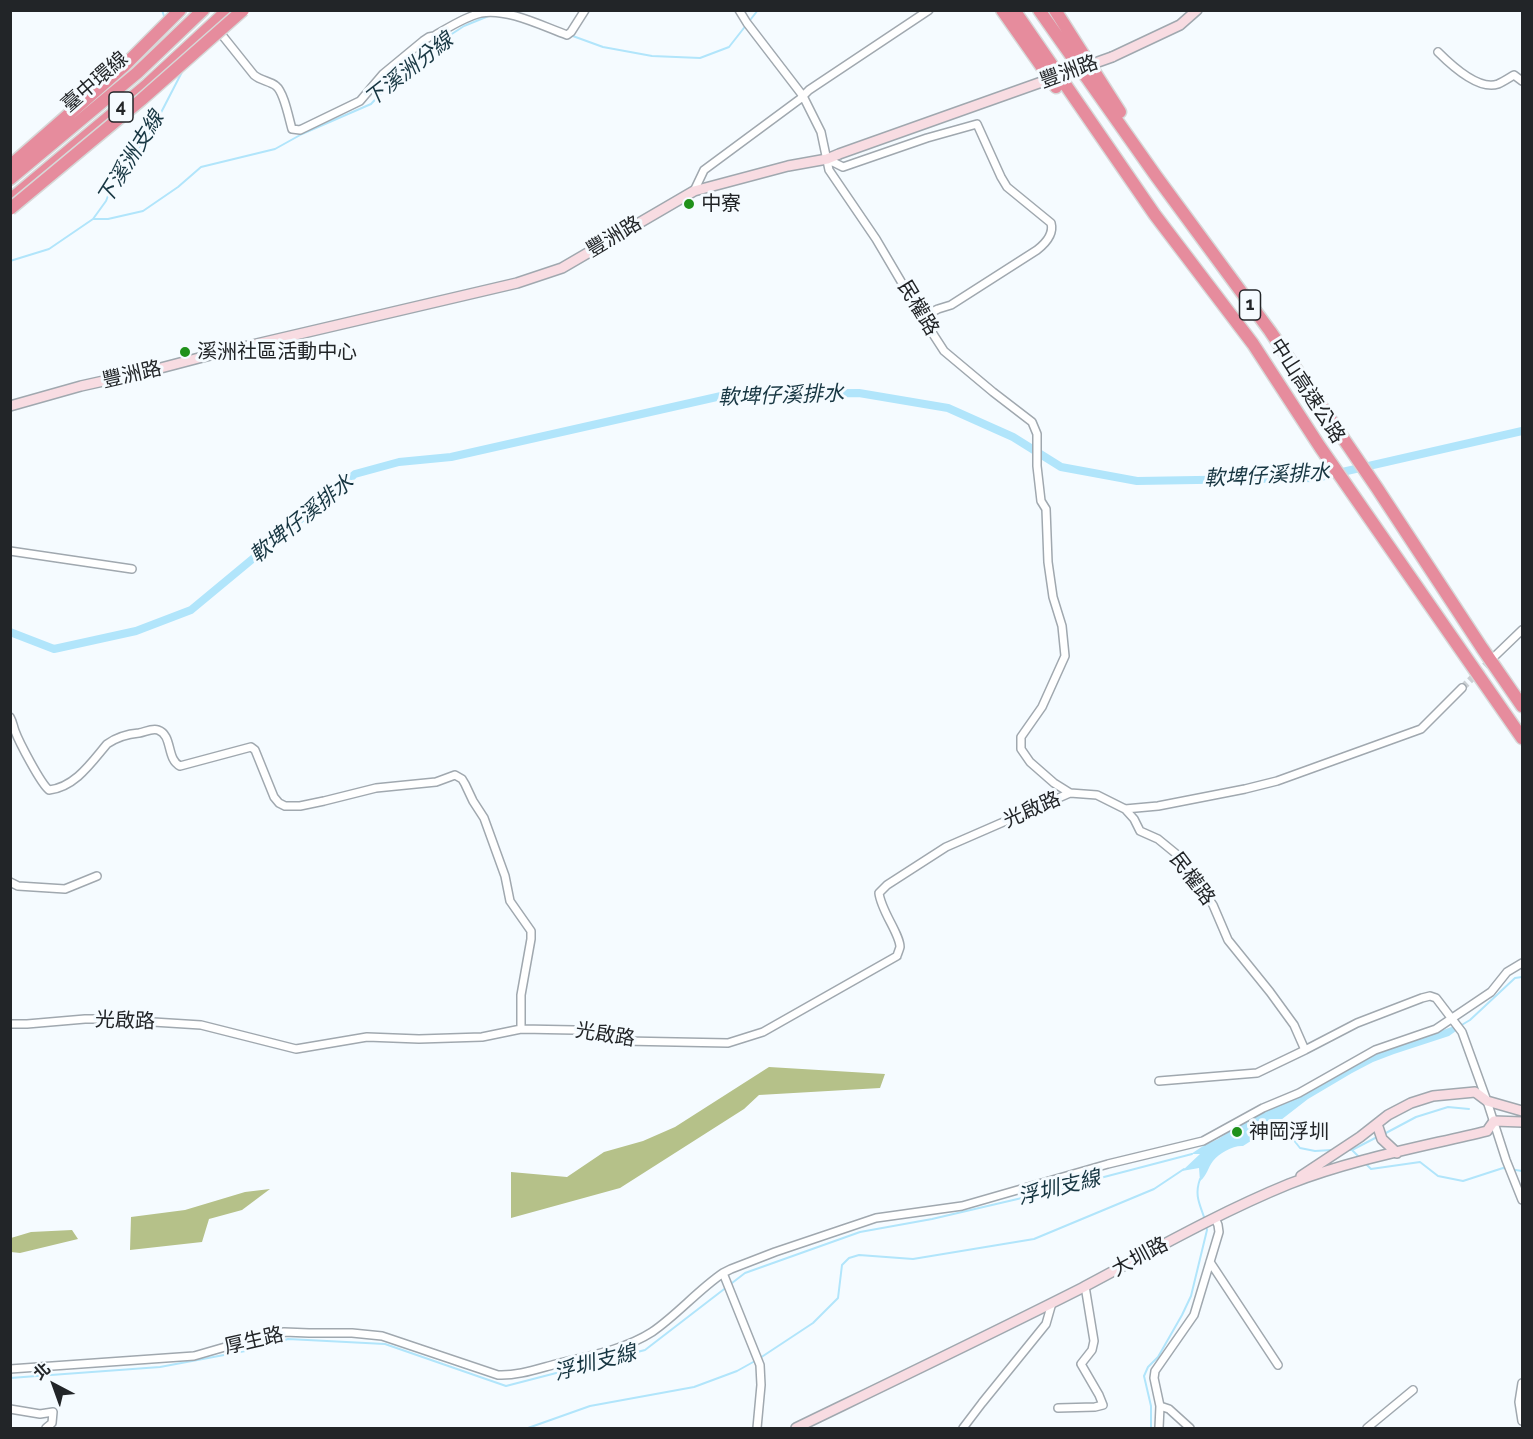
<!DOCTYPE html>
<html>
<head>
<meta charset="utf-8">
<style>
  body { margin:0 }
  #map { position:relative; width:1533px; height:1439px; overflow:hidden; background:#f5fbff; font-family:Raleway,"Noto Sans TC",sans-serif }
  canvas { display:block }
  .frame { position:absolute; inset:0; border:12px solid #222528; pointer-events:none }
  .north { position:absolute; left:24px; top:1355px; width:60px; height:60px; -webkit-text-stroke:4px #f5fbff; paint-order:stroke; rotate:319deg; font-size:16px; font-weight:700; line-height:24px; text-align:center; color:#222528 }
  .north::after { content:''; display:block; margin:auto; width:21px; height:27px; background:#222528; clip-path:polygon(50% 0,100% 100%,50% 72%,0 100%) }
</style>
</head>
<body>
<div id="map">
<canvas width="1533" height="1439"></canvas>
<div class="frame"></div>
<div class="north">北</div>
</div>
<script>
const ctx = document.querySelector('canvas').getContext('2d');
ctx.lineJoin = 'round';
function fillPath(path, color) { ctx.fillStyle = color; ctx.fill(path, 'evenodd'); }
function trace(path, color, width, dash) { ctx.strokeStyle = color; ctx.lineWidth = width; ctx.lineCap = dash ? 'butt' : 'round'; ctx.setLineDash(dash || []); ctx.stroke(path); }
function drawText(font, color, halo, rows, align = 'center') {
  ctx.font = font + ' Raleway,"Noto Sans TC",sans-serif'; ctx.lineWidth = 6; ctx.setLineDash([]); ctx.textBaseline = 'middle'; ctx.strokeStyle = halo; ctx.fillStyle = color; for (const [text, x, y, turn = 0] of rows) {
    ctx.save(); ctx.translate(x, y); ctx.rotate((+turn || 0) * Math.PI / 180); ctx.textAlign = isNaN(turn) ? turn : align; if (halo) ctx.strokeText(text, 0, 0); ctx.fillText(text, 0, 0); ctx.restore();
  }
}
const forest = new Path2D(`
  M769,1067L885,1074L880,1088L759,1095L744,1109L620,1188L511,1218V1172L567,1177L604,1152L643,1141L675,1127Z
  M270,1189L242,1210L209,1219L202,1242L130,1250L131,1217L185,1210L245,1192Z
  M72,1230L78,1239L20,1253L11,1252V1238L31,1232Z`);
const water = new Path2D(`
  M1454,1026L1457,1028L1456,1031L1449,1036L1394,1054L1373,1062L1352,1073L1308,1099L1268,1130L1243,1146C1234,1145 1219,1153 1213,1161C1208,1167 1207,1176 1200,1181L1199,1168L1182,1171L1200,1154H1191L1203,1146L1218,1139L1251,1118L1288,1099L1305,1094L1345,1070L1373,1051L1430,1035Z`);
const stream = new Path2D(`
  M162,10L165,19
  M570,35L603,47L652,56L700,58L729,47L758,10
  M93,219H108L143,211L178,187L201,167L275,149L302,134L371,104L402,71L438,43L464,26L491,15
  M10,261L49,249L93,219L106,201L115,178L151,132L183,70
  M1460,1026L1470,1020L1515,978L1522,977
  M1277,1119L1300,1148L1315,1151L1332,1150
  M1384,1134L1416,1117L1448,1107L1469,1109
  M1347,1150H1352L1359,1157
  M1352,1150L1379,1136
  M1365,1163L1371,1169L1420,1162L1438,1176L1463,1181L1503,1168L1522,1171
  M1200,1179C1194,1196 1200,1204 1205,1220
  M760,1358L813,1323L838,1298L842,1265L849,1258L859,1255L913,1259L1034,1239L1154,1189L1184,1169
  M10,1378L160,1367L256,1349L288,1339L385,1344L506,1386L645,1350L745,1273L860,1232L932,1219L1039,1194L1192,1154
  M528,1428L590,1406L694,1387L737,1371L755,1361
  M1151,1428V1406L1144,1376L1148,1367L1158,1357L1182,1315L1191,1296L1207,1230L1206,1226`);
const canal = new Path2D(`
  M10,632L54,649L136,631L191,610L355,474L399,462L451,457L730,394L859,393L948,408L1013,437L1061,467L1137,481L1316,478L1522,431`);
const streetTunnel = new Path2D(`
  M1462,688L1493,658`);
const street = new Path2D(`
  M739,10L747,23L803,96L821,132L829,170L876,239L922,317L944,351L993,392L1032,422L1037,434V466L1041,501L1046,509L1048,562L1053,597L1062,626L1065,656L1042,707L1021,737V749L1030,762L1054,783L1070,793L1097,795L1125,809L1134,819L1140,831L1158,839L1180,857L1213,905L1228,940L1270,992L1294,1025L1305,1050L1357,1023L1422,998L1430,996L1436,998L1462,1032L1487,1101L1506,1160L1522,1200
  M218,30L254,75C261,81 270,81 276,86C284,92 289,119 292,129L300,130L360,101L383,74L423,41L429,37L434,36C448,28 464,17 481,13C507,8 542,26 567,35L571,32L585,10
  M1438,52C1450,64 1478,91 1498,84C1503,82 1509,78 1514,75L1522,81
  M827,159L843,167L927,138L977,124L1001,177L1007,187L1051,223C1054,234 1046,243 1037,250L951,305L938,309L922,317
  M694,191L704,170L800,99L809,90L929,10
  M10,551L132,569
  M1496,655L1522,630
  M10,717C13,722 13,726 15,731C19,742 41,784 49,790C75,787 91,763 107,744C117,737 127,734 139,733C145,732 152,728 158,730C173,735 166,759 180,766L251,747L255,750L274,797L279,803L285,806H300L324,801L376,788L436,782L455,775L462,779L465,784L473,801L484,818L505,876L510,901L531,931V939L521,995V1029
  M1125,809L1158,806L1245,789L1277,781L1421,729L1462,688
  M10,882L18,886L65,889L97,876
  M10,1024H27L85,1019H105L201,1025L296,1049L367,1037L419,1039L482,1037L521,1029L574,1030L624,1041L728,1043L763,1032L897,956C897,955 900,948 900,947C900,934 881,911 879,893L887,885L946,847L1070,793
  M1159,1081L1257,1073L1305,1050
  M1210,1262L1278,1365
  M723,1273L760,1365L761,1385L757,1428
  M10,1369L194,1356L270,1334L284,1332L309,1333H352L382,1336L498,1375C517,1376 537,1369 556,1364C588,1356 624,1350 652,1332C677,1315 698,1290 723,1273L731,1269L775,1252L876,1218L962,1206L1108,1164L1203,1141L1263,1108L1299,1093L1375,1050L1436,1029L1491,992L1507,972L1522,963
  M1522,1383L1519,1402L1522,1421
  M1160,1406L1169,1409L1190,1428
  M1058,1408L1095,1407L1103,1405L1099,1395L1081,1364L1092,1350L1094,1341L1085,1286
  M10,1409L40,1414L53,1412L52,1423L46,1428
  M963,1428L982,1403L1046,1324L1052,1303
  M1159,1428L1160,1406L1154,1378L1155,1371L1194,1315L1219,1232L1218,1225L1215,1218
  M1367,1428L1413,1390`);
const secondary = new Path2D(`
  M1112,57L1180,25L1197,10
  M10,406L81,386L153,370L218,353L517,283L562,268L694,191L788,166L827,159L839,154
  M1377,1124L1382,1139L1397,1153
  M1301,1176L1360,1137L1388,1115L1411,1103L1433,1096L1475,1092L1487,1101L1522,1111
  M796,1428C891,1382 987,1336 1082,1288C1150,1252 1218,1213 1289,1184C1353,1159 1421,1147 1487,1131L1494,1121L1522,1122`);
const highway = new Path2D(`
  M1002,10L1056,87
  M1014,10L1155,215L1253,344L1320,447L1522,738
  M1039,10L1156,176L1270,331L1377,488L1482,648L1522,706
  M1055,10L1120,112
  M10,166L124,66L180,10
  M10,179L137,73L203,10
  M10,200L148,84L228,10`);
const secondaryBridge = new Path2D(`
  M839,154L1112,57`);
const highwayBridge = new Path2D(`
  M10,209L141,100L243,10`);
const markers = [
  [689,204,6,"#20911a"],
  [185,352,6,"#20911a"],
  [1237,1132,6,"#20911a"]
];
const shields = [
  [121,107,24],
  [1250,305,21]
];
const shieldNames = [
  ["4",121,107],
  ["1",1250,305]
];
const streetNames = [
  ["豐洲路",1069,72,-20],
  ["臺中環線",95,82,-41],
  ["豐洲路",614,237,-31],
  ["民權路",918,308,59],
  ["豐洲路",132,375,-13],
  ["中山高速公路",1307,391,57],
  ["光啟路",1032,810,-24],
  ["民權路",1192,879,53],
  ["光啟路",125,1021,2],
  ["光啟路",605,1035,9],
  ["大圳路",1140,1257,-28],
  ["厚生路",254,1341,-13]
];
const poiNames = [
  ["中寮",701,204],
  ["溪洲社區活動中心",197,352],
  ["神岡浮圳",1249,1132]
];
const waterNames = [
  ["下溪洲分線",409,70,-38],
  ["下溪洲支線",131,158,-58],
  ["軟埤仔溪排水",781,396,-2],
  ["軟埤仔溪排水",1267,476,-3],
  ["軟埤仔溪排水",302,519,-39],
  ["浮圳支線",1059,1188,-14],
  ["浮圳支線",595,1363,-15]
];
fillPath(forest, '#b5c189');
fillPath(water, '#b1e5fb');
trace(stream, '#b1e5fb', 2);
trace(canal, '#b1e5fb', 8);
trace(streetTunnel, '#cbd0d4', 7, [7, 3.5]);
trace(street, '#a0a8af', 10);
trace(secondary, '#a0a8af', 12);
trace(highway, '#d7d8d8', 15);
trace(street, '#fff', 7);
trace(secondary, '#f8dce2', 9);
trace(highway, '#e68c9d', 12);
trace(secondaryBridge, '#a0a8af', 12, []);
trace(highwayBridge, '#d7d8d8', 15, []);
trace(secondaryBridge, '#f8dce2', 9);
trace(highwayBridge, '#e68c9d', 12);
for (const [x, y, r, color] of markers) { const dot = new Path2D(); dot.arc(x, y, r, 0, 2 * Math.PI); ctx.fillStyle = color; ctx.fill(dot); trace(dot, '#f5fbff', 2); }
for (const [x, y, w] of shields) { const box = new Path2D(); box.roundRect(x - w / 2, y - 15, w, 30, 4.5); ctx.fillStyle = '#f5fbff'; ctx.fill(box); trace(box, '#222528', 1.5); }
drawText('bold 18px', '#222528', null, shieldNames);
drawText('20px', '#222528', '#f5fbff', streetNames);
drawText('20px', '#222528', '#f5fbff', poiNames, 'left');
drawText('italic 21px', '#173642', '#f5fbff', waterNames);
</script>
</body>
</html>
